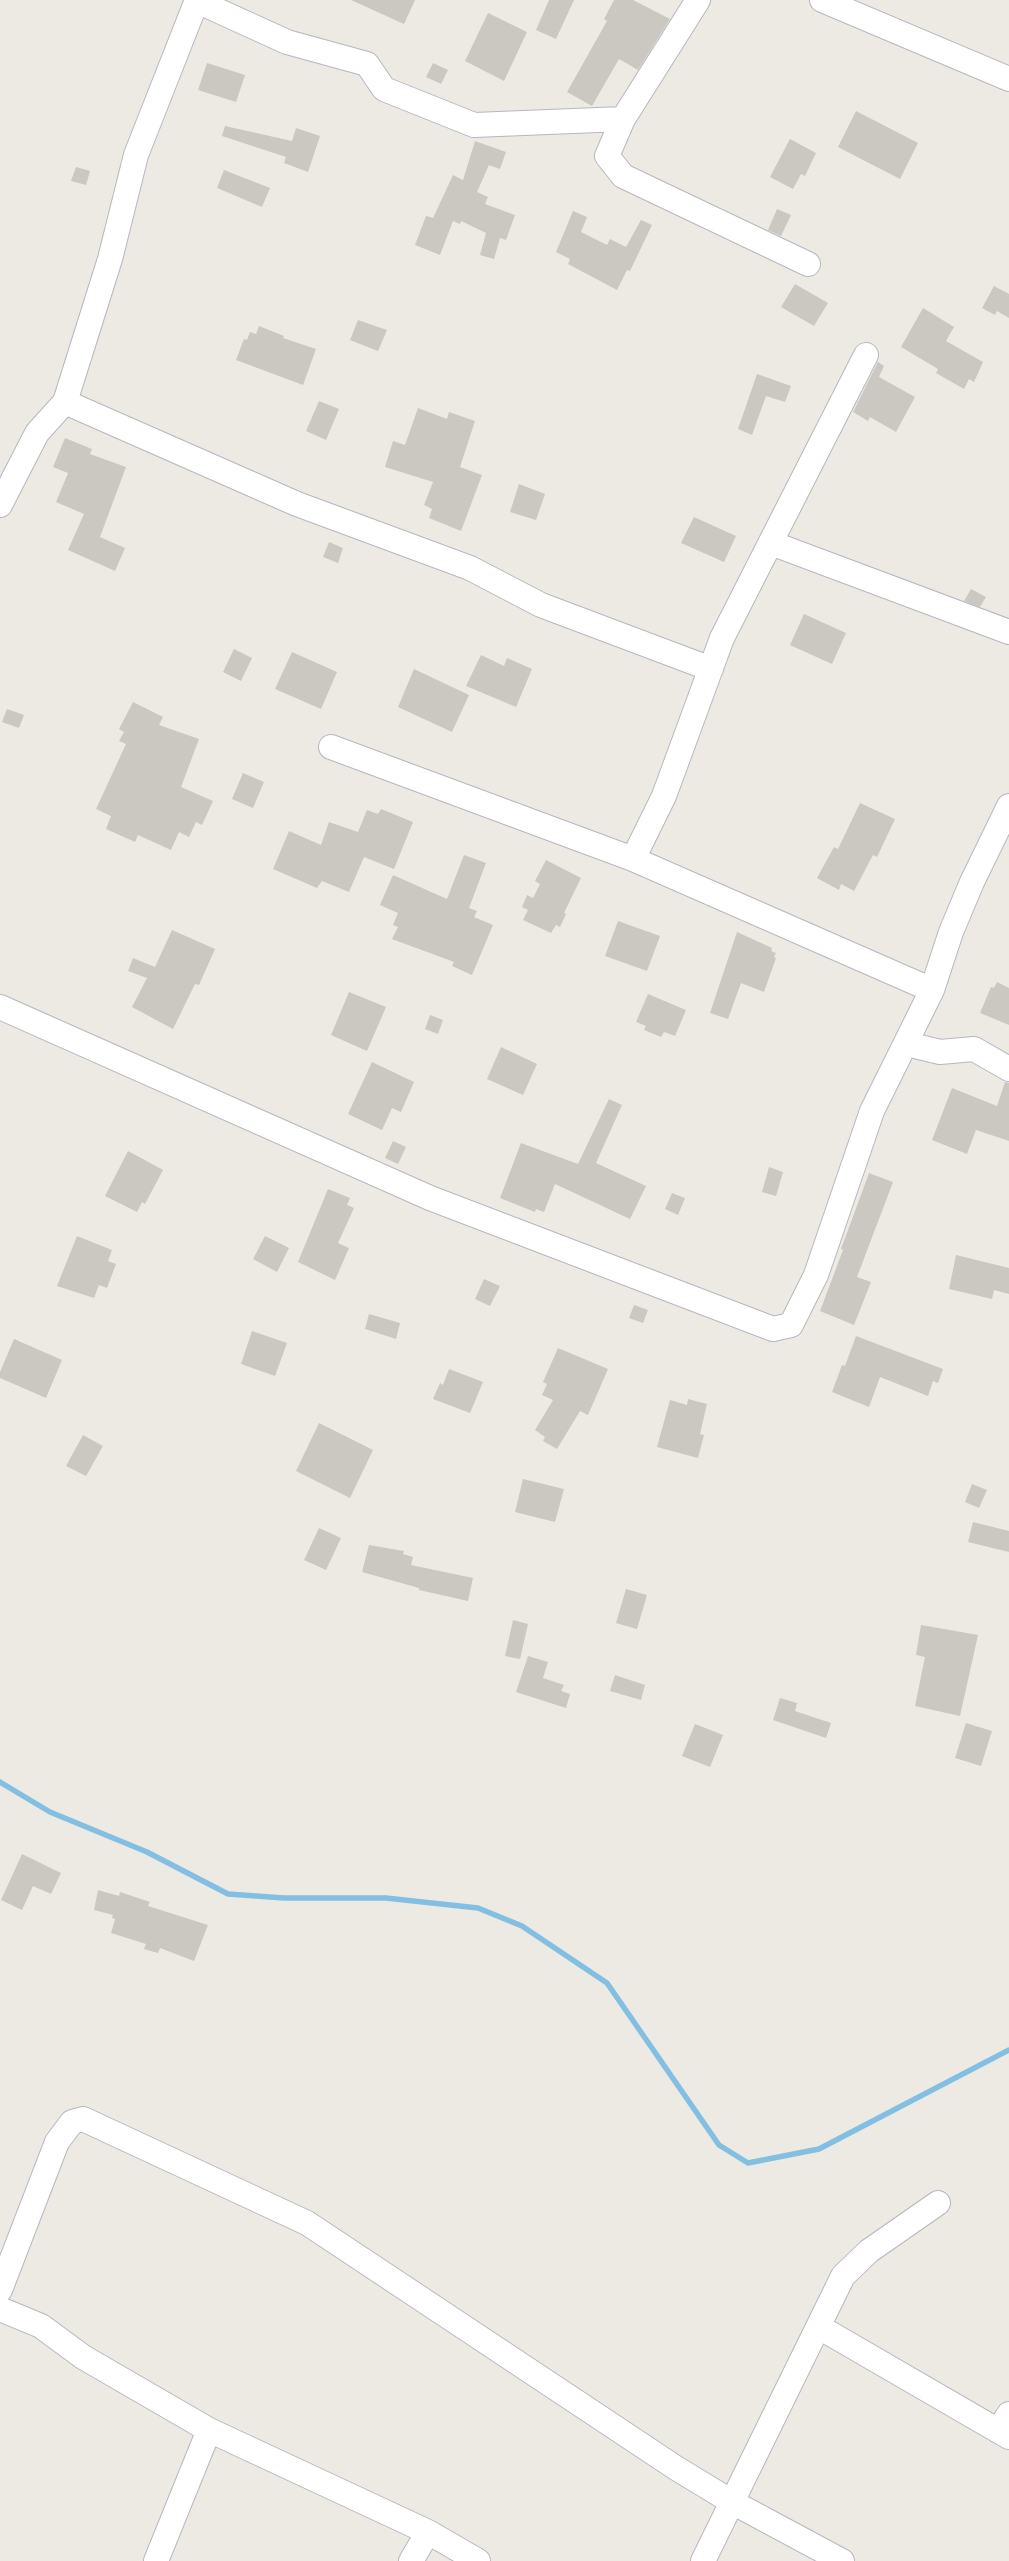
<!DOCTYPE html>
<html>
<head>
<meta charset="utf-8">
<style>
  body { margin:0 }
  canvas { display:block; background:#edeae3 }
</style>
</head>
<body>
<canvas width="1009" height="2561"></canvas>
<script>
const ctx = document.querySelector('canvas').getContext('2d');
ctx.lineJoin = 'round';
function trace(path, color, width, dash) { ctx.strokeStyle = color; ctx.lineWidth = width; ctx.lineCap = dash ? 'butt' : 'round'; ctx.setLineDash(dash || []); ctx.stroke(path); }
function fillPath(path, color) { ctx.fillStyle = color; ctx.fill(path, 'evenodd'); }
const stream = new Path2D(`
  M0,1782L50,1812L147,1852L228,1894L284,1898H386L478,1908L522,1926L607,1983L719,2145L748,2163L819,2149L1009,2050`);
const building = new Path2D(`
  M351,0H415L404,24Z
  M549,0H574L556,39L536,30Z
  M614,0H633L670,19L638,70L619,59L592,106L567,92L607,21L604,19Z
  M488,13L527,32L504,81L465,61Z
  M207,63L245,75L236,102L198,90Z
  M433,63L448,70L441,84L426,77Z
  M856,111L918,143L900,179L838,147Z
  M225,126L292,141L296,128L320,136L308,172L284,163L286,157L222,136Z
  M790,139L816,153L805,176L801,174L793,189L770,177Z
  M475,141L506,152L500,169L489,165L477,192L488,197L485,204L515,215L506,240L500,238L494,259L480,255L486,233L461,221L460,224L453,221L440,255L415,245L426,216L433,218L453,175L463,180Z
  M76,167L90,171L86,185L71,181Z
  M224,170L270,188L262,207L217,188Z
  M777,209L791,215L781,236L768,230Z
  M573,211L587,217L581,232L607,245L610,239L626,247L641,220L652,225L630,271L627,270L617,290L568,264L570,259L556,252Z
  M795,284L828,303L814,326L781,307Z
  M994,286L1009,294V318L997,311L995,315L982,308Z
  M923,308L954,327L946,341L983,362L974,382L969,379L964,389L936,373L938,369L901,347Z
  M358,320L387,330L378,351L350,340Z
  M259,326L284,336L283,338L316,349L303,385L236,360L244,339L247,340L250,332L256,334Z
  M878,362L884,366L879,377L915,397L896,432L870,417L868,421L853,412Z
  M757,374L791,386L785,402L766,396L752,435L738,429Z
  M319,401L339,409L326,440L306,431Z
  M418,408L447,419L449,412L475,421L460,467L482,475L461,531L429,518L432,509L424,505L433,482L385,467L393,441L405,445Z
  M65,438L92,449L90,454L126,467L100,537L125,548L115,571L68,550L84,514L56,502L68,473L53,467Z
  M519,484L545,494L536,520L510,512Z
  M694,517L736,536L724,562L681,543Z
  M329,542L343,548L338,563L323,557Z
  M971,589L986,597L980,607L964,601Z
  M804,614L846,633L832,664L790,645Z
  M234,649L252,658L241,681L223,672Z
  M292,652L337,672L321,709L275,689Z
  M481,655L504,666L507,658L532,669L516,707L466,686Z
  M414,669L469,695L452,732L398,707Z
  M133,702L163,717L159,725L199,739L181,787L213,801L202,825L196,822L189,837L179,832L171,850L138,835L135,842L106,829L111,816L96,809L126,744L119,741L124,732L119,729Z
  M7,709L24,715L19,728L2,722Z
  M243,773L264,782L253,808L232,799Z
  M860,803L895,819L877,857L873,855L854,891L841,884L839,890L817,878L834,847L838,849Z
  M381,809L413,822L394,869L364,857L349,892L322,881L317,888L273,869L289,831L321,845L329,822L358,832L367,810L378,814Z
  M464,855L486,863L469,908L477,911L474,917L493,925L472,975L452,966L454,962L392,939L398,927L393,925L398,913L380,905L393,875L447,899Z
  M546,860L581,878L564,913L566,914L560,927L556,925L551,933L523,920L528,910L522,907L527,895L533,898L540,884L535,881Z
  M618,921L660,936L647,971L605,956Z
  M172,930L215,949L199,985L195,984L173,1029L132,1007L147,978L128,971L133,958L155,967Z
  M737,932L772,948L771,951L776,953L774,957L776,958L764,992L741,983L728,1019L710,1013Z
  M997,982L1009,988V1025L980,1013L991,987L994,988Z
  M349,992L386,1007L367,1051L331,1035Z
  M648,994L686,1010L675,1036L664,1032L661,1037L644,1030L646,1026L636,1022Z
  M430,1015L443,1020L438,1034L425,1029Z
  M501,1047L537,1064L523,1095L487,1079Z
  M372,1062L414,1082L401,1112L392,1108L382,1130L348,1114Z
  M1005,1082L1009,1083V1141L976,1130L967,1154L932,1140L952,1088L997,1106Z
  M609,1099L622,1105L596,1163L646,1186L630,1219L555,1184L544,1212L536,1209L535,1212L500,1198L521,1143L578,1164Z
  M393,1141L406,1147L398,1164L385,1158Z
  M128,1151L163,1170L145,1204L142,1202L137,1212L105,1196Z
  M769,1167L783,1172L776,1196L762,1192Z
  M869,1173L893,1182L857,1277L871,1282L854,1325L820,1311L843,1250L841,1249Z
  M328,1189L350,1198L347,1205L354,1208L338,1243L349,1248L335,1280L298,1262Z
  M672,1193L685,1198L678,1215L665,1209Z
  M77,1236L112,1250L108,1261L116,1264L107,1288L99,1285L94,1298L57,1286Z
  M265,1236L289,1248L277,1272L253,1259Z
  M956,1255L1009,1268V1294L994,1290L992,1299L949,1289Z
  M484,1279L500,1286L490,1306L475,1299Z
  M634,1305L648,1310L643,1323L629,1318Z
  M369,1314L400,1323L396,1339L365,1329Z
  M252,1331L287,1343L275,1376L241,1364Z
  M856,1336L943,1369L938,1383L933,1381L928,1396L880,1377L869,1407L832,1392L842,1365L845,1366Z
  M14,1339L62,1360L46,1398L0,1378V1372Z
  M558,1348L608,1369L588,1415L580,1411L557,1449L543,1441L545,1437L535,1430L553,1400L542,1395L547,1384L543,1382Z
  M449,1369L483,1382L470,1413L433,1399L440,1383L443,1385Z
  M688,1399L707,1404L700,1434L704,1435L698,1458L657,1447L670,1400L687,1405Z
  M319,1423L373,1450L350,1498L296,1471Z
  M83,1435L103,1446L86,1476L66,1466Z
  M523,1479L564,1489L555,1522L515,1512Z
  M972,1484L987,1490L979,1508L965,1502Z
  M973,1522L1009,1531V1552L968,1542Z
  M319,1528L341,1538L326,1570L304,1560Z
  M369,1545L404,1551L403,1554L413,1557L411,1565L473,1578L468,1601L419,1590V1588L362,1572Z
  M626,1589L647,1595L637,1629L616,1623Z
  M513,1620L528,1624L520,1659L505,1656Z
  M921,1625L978,1635L960,1716L915,1706L925,1657L916,1655Z
  M528,1656L548,1662L543,1678L564,1685L561,1691L570,1694L566,1708L516,1692Z
  M615,1675L645,1685L641,1700L610,1691Z
  M780,1698L797,1703L795,1711L831,1723L826,1738L773,1720Z
  M966,1723L992,1731L981,1766L955,1758Z
  M695,1724L723,1735L710,1767L682,1756Z
  M22,1854L61,1873L51,1894L33,1886L22,1910L1,1900Z
  M98,1890L119,1896L120,1892L150,1902L148,1906L208,1925L194,1961L160,1948L158,1953L144,1949L146,1944L111,1933L115,1919L112,1918L113,1915L94,1910Z`);
const minor = new Path2D(`
  M822,0L1009,79
  M197,1L287,42L367,64L384,89L474,125L623,119L698,0
  M623,119L607,156L623,176L808,264
  M65,402L297,504L470,568L541,605L711,669
  M0,505L37,433L65,402L110,259L136,155L197,0
  M771,543L1009,632
  M331,747L633,859L932,990
  M633,859L664,796L722,638L866,355
  M0,1007L430,1198L773,1329L791,1325L816,1275L872,1111L932,990L951,932L972,882L1009,806
  M907,1044L940,1052L974,1049L1009,1069
  M0,2290L57,2142L72,2122L83,2119L307,2223L676,2468L732,2502L842,2561
  M0,2309L41,2326L83,2357L209,2430L428,2532L478,2561
  M819,2327L1009,2437
  M998,2431L1009,2414
  M156,2561L209,2430
  M411,2561L428,2532
  M703,2561L843,2276L869,2251L938,2203`);
trace(stream, '#83bfe2', 5.5);
fillPath(building, '#cac8c0');
trace(minor, '#b6b7c0', 26);
trace(minor, '#fff', 24);
</script>
</body>
</html>
